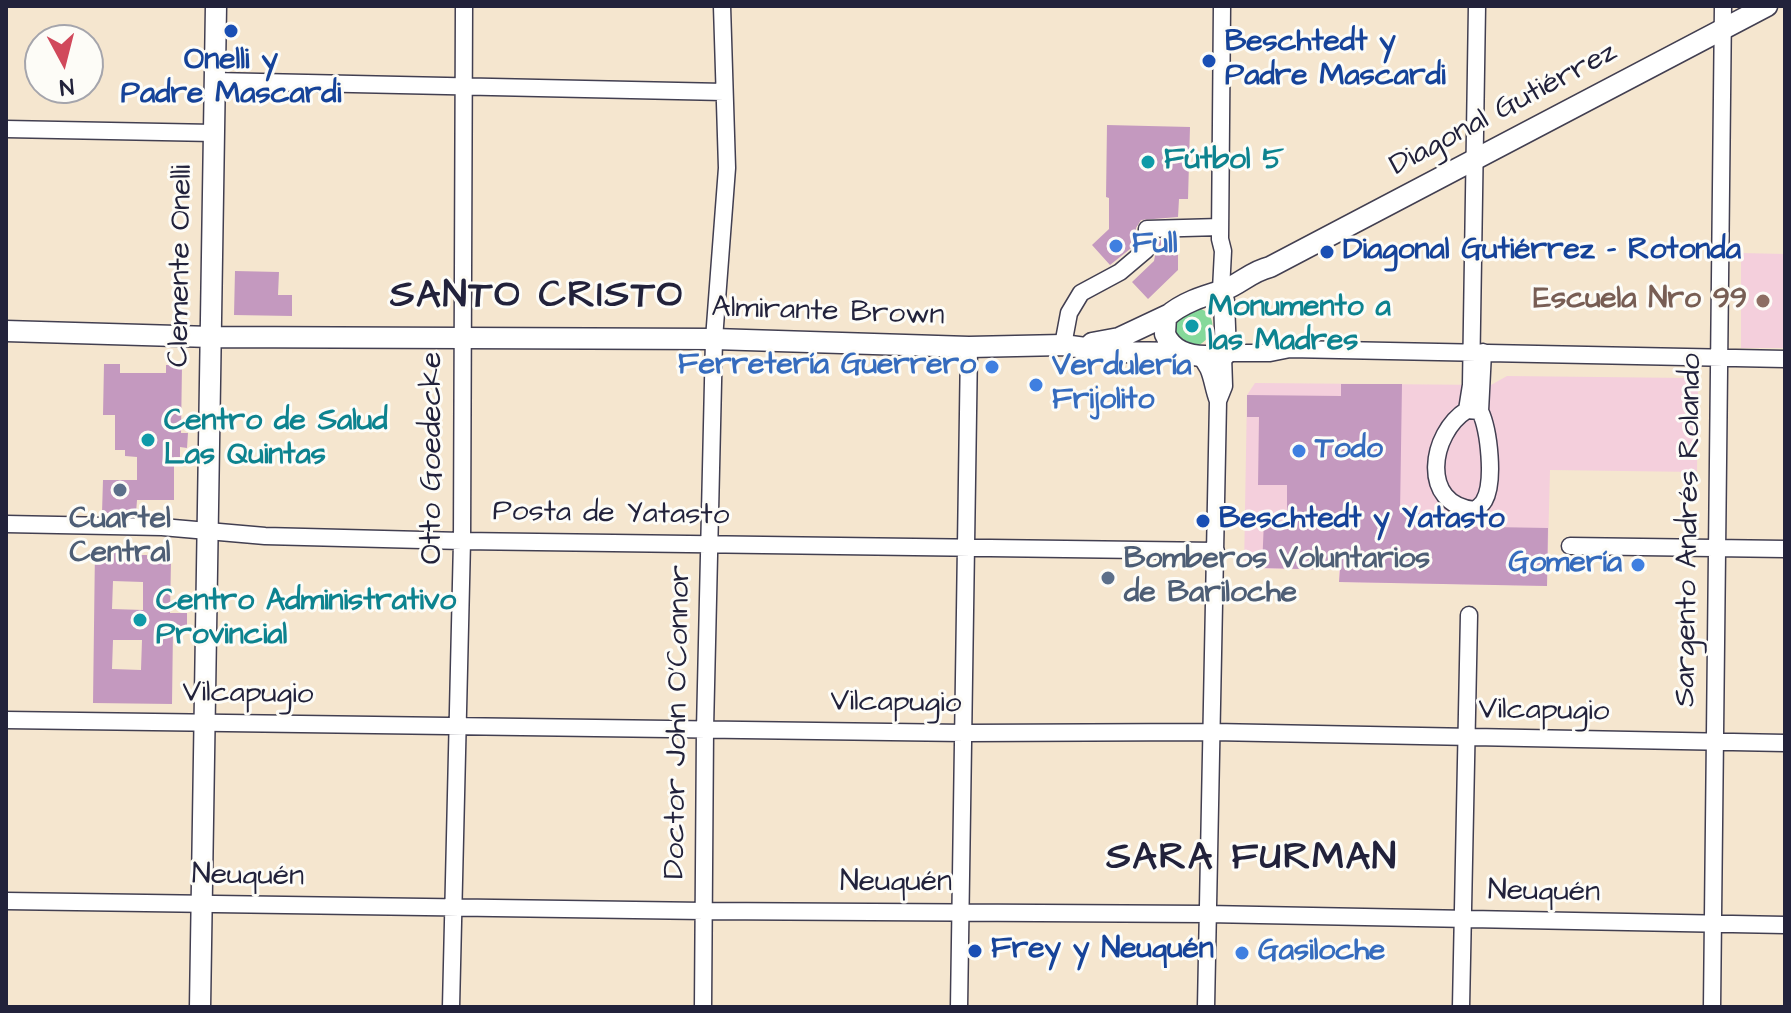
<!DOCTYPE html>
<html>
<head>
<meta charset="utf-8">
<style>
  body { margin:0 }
  #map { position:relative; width:1791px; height:1013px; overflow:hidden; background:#f5e6cf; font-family:"Architects Daughter",sans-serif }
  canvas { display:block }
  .frame { position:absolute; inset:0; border:8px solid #22223b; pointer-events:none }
  .north { position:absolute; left:24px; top:24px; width:80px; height:80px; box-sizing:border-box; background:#fdfcf7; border:2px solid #a5a5ac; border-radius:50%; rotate:173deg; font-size:22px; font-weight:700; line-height:32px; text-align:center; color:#22223b }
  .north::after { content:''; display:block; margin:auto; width:28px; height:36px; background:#d1495b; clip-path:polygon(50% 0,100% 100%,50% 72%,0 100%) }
</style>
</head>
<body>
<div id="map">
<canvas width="1791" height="1013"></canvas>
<div class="frame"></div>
<div class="north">N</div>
</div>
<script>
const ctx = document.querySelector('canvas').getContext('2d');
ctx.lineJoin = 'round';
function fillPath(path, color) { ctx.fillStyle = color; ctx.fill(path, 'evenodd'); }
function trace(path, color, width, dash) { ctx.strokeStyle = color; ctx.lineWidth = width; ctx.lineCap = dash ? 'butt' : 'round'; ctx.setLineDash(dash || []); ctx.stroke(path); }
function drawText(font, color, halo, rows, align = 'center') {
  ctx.font = font + ' "Architects Daughter",sans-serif'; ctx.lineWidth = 6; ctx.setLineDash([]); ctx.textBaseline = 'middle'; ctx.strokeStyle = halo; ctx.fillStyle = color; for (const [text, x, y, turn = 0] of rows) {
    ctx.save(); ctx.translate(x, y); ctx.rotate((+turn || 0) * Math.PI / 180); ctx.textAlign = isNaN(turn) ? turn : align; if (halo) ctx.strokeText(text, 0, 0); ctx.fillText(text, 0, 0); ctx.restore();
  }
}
const built = new Path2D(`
  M1741,253L1785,254V348H1741Z
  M1507,376L1689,378L1698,390L1697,472L1550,470L1547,586L1339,582V570L1244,568L1247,395L1255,383L1491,385Z`);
const green = new Path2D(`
  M1197,307C1219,315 1216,337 1197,346L1183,344L1172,329L1174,320Z`);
const building = new Path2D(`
  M1107,125L1190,127L1188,199H1179L1178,217L1141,220L1136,228L1135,245L1110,265L1092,245L1109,229V198L1106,197Z
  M1178,239V270L1148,299L1132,282L1154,261L1158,240Z
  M235,271L279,272L278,295H292V316L234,315Z
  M104,364H120V373H166V365H182L181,433H188L187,448L180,447V457H174V500H137L136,513H102L103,480H137V457L125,456V450H115V415H103Z
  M1341,384H1402L1400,513H1434V526L1548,528L1547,586L1339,582L1340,570L1262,568L1264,520L1287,521V485H1258L1259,417H1247V395L1341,396Z
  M95,549H125V555H147V559L171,560L170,613H187V628H173L172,704L93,703ZM113,581L143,582V610L112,609ZM113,640H142L141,670L112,669Z`);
const minor = new Path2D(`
  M214,81L724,92
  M6,129L214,133
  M1221,290L1223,251L1220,239L1222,6
  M1063,345L1069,313L1081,293L1120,272L1146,250L1147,229L1220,227
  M1226,353H1270L1290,349L1785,359
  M1198,355C1213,368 1211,383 1218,401
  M1467,410L1471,385L1477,6
  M1467,410L1480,411C1489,430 1495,482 1484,501C1484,502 1476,510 1475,510C1419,505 1430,433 1467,410Z
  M1480,411L1483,352
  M6,524L162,527L265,536L462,541L1216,551
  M1570,546L1785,549
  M6,720L964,733L1213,732L1785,743
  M6,901L704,911L1207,914L1785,925
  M451,1007L462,541L464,6
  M703,1007L705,729L714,339L727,168L722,6
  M959,1007L969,347
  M1206,1007L1218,401L1224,386L1223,355
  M1461,1007L1469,615
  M1712,1007L1723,6`);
const major = new Path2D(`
  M1221,291L1224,301L1226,354C1203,358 1175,358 1165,334L1166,317C1183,302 1204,296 1224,290C1240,284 1252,271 1270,267L1767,6
  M6,331L211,337L714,339L969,347L1063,345L1115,352L1182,353
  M1092,343L1119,338L1170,314
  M200,1007L216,6`);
const markers = [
  [231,31,8,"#1a4fb4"],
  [1209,61,8,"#1a4fb4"],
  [1148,162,8,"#0f9aa8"],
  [1116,246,8,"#3f7fe0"],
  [1327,252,8,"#1a4fb4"],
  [1763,301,8,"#8d6e63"],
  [1192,326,8,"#0f9aa8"],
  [992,367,8,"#3f7fe0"],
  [1036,385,8,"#3f7fe0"],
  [148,440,8,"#0f9aa8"],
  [1299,451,8,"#3f7fe0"],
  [120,490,8,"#5c6f8a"],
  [1203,521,8,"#1a4fb4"],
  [1638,565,8,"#3f7fe0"],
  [1108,578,8,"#5c6f8a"],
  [140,620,8,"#0f9aa8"],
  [975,951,8,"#1a4fb4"],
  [1242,953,8,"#3f7fe0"]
];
const transitNames = [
  ["Beschtedt y",1225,44],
  ["Padre Mascardi",1225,78],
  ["Onelli y",231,62,"center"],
  ["Padre Mascardi",231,96,"center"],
  ["Diagonal Gutiérrez - Rotonda",1343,252],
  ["Beschtedt y Yatasto",1219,521],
  ["Frey y Neuquén",991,951]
];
const streetNames = [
  ["Diagonal Gutiérrez",1504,110,-28],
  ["Clemente Onelli",182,266,-89],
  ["Almirante Brown",828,313,2],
  ["Otto Goedecke",434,458,-90],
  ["Posta de Yatasto",611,515,1],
  ["Sargento Andrés Rolando",1690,530,-89],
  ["Vilcapugio",248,695,1],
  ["Vilcapugio",896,704,1],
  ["Vilcapugio",1544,712,1],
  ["Doctor John O'Connor",679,722,-89],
  ["Neuquén",248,877,1],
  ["Neuquén",896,884],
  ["Neuquén",1544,893,1]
];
const cultureNames = [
  ["Fútbol 5",1164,162],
  ["Monumento a",1208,309],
  ["las Madres",1208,343],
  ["Centro de Salud",164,423],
  ["Las Quintas",164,457],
  ["Centro Administrativo",156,603],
  ["Provincial",156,637]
];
const shopNames = [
  ["Full",1132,246],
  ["Ferretería Guerrero",976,367,"right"],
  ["Verdulería",1052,368],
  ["Frijolito",1052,402],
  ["Todo",1315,451],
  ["Gomería",1622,565,"right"],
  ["Gasiloche",1258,953]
];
const educationNames = [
  ["Escuela Nro 99",1747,301]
];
const serviceNames = [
  ["Cuartel",120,521],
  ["Central",120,555],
  ["Bomberos Voluntarios",1124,561,"left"],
  ["de Bariloche",1124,595,"left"]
];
const districtNames = [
  ["SANTO CRISTO",537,298],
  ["SARA FURMAN",1252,860]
];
fillPath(built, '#f4cfdc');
fillPath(green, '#85d99a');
fillPath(building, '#c499bf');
trace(minor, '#423f51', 19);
trace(major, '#423f51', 23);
trace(minor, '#fff', 16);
trace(major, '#fff', 20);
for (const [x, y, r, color] of markers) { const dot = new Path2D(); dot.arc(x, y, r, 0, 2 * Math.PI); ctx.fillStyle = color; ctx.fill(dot); trace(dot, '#fdfcf7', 3); }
drawText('bold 30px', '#164399', '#fdfcf7', transitNames, 'left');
drawText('30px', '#22223b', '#fdfcf7', streetNames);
drawText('bold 30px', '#0d838f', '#fdfcf7', cultureNames, 'left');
drawText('bold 30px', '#366cbe', '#fdfcf7', shopNames, 'left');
drawText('bold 30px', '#785e54', '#fdfcf7', educationNames, 'right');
drawText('bold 30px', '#4e5e75', '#fdfcf7', serviceNames);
ctx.letterSpacing = '2px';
drawText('bold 38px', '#22223b', '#fdfcf7', districtNames);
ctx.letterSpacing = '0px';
</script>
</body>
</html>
